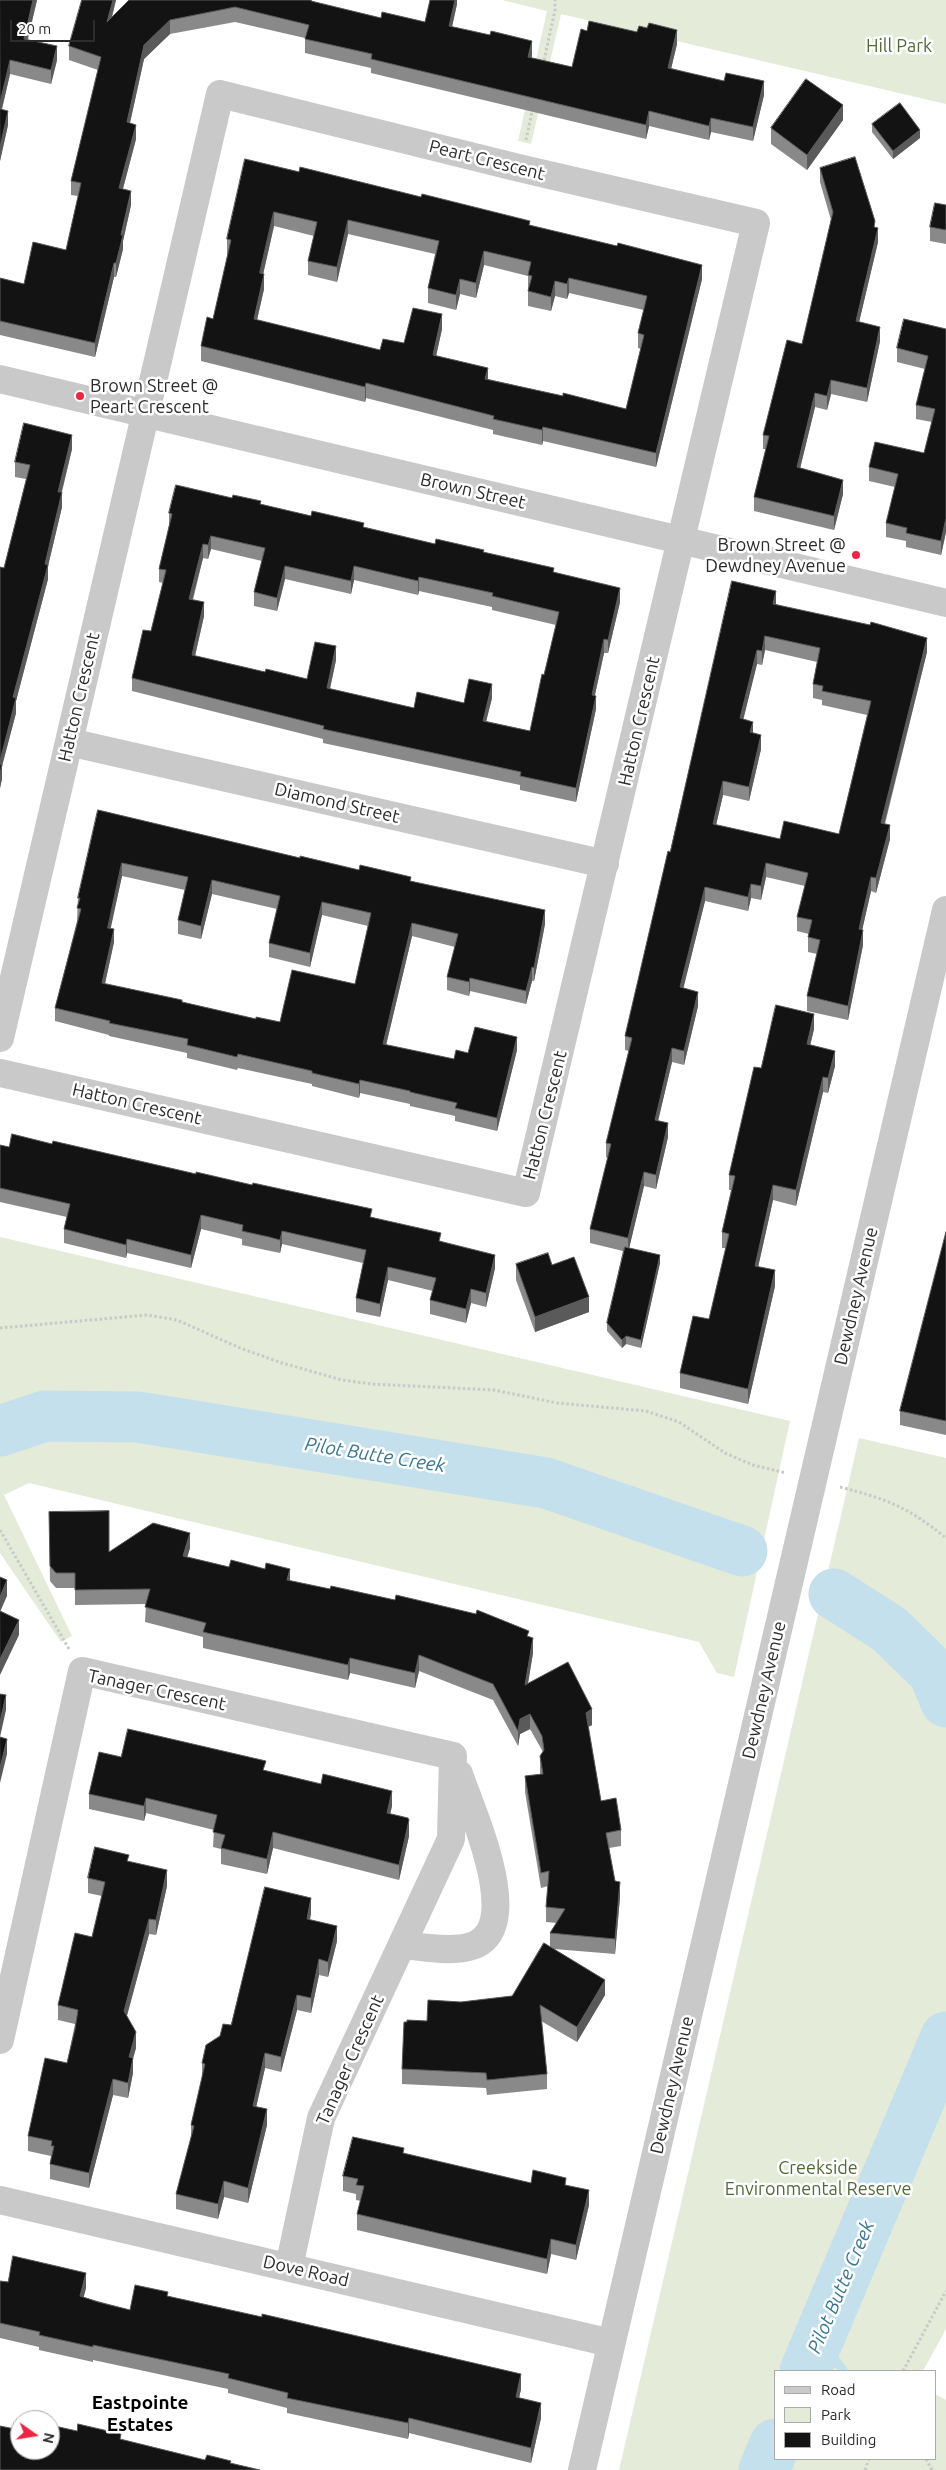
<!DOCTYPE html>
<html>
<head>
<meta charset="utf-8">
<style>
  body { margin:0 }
  #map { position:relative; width:946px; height:2470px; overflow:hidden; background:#fff; font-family:Ubuntu,sans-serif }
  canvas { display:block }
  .legend { position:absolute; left:774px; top:2370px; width:162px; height:90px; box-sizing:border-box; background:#fff; border:1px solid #ababab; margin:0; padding:6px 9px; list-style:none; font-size:15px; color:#2c2c2c }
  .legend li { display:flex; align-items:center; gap:10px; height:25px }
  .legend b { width:25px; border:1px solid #ababab }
  .north { position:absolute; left:10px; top:2410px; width:50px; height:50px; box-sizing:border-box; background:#fff; border:1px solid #ababab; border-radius:50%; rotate:103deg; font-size:14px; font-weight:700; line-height:20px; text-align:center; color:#2c2c2c }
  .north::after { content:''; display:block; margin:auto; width:18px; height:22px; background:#ee2442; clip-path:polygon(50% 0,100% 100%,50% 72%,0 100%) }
  .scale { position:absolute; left:10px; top:20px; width:85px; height:22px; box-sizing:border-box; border:2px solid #2c2c2c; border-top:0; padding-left:6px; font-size:15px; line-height:18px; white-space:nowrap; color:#2c2c2c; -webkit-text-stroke:4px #fff; paint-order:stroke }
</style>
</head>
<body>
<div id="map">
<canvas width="946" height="2470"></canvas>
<ul class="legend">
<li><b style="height:6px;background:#c9c9c9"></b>Road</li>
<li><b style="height:14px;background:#e4ebd9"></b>Park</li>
<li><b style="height:14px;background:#131313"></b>Building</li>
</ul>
<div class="north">N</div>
<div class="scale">20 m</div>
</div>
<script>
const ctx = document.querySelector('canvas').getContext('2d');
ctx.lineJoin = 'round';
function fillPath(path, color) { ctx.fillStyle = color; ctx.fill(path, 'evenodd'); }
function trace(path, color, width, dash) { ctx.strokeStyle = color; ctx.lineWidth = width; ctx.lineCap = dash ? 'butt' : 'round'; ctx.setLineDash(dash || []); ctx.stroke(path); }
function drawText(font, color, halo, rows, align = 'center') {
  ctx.font = font + ' Ubuntu,sans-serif'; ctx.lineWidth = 5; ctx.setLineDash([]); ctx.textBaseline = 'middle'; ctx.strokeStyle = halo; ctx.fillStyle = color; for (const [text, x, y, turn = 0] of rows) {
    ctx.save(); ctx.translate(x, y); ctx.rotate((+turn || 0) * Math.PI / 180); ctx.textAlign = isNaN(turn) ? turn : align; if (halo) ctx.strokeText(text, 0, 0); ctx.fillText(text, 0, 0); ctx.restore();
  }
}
const green = new Path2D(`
  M502,0H946V104L561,14L531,144L518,141L547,11Z
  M0,1237L790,1421L734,1677L717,1673L699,1642L29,1483L4,1495L72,1636L61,1642L0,1553Z
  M859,1438L946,1458V2329L923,2371H775V2459H935V2394L946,2400V2470H619Z`);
const stream = new Path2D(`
  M826,2322C825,2343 830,2355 843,2370`);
const river = new Path2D(`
  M0,1431L45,1416L138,1417L546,1483L742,1551
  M834,1594L889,1629L934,1673L946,1702
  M805,2371L946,2037
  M764,2470L775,2444`);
const path = new Path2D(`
  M543,65L555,10V0
  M526,140L533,107
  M0,1328L147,1315L177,1320L240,1348L282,1363L342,1380L372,1384L494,1390L557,1403L646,1411L679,1422L725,1453L753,1465L786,1473
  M840,1487C887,1499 908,1507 946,1538
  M0,1530L69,1649
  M903,2371L946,2291
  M926,2459L932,2470
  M865,2470L869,2459`);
const minor = new Path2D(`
  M0,379L946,603
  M69,742L605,864
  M0,1038L220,94L519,168L756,223L526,1193L0,1073
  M403,1945C421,1947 450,1952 468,1947C529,1934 471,1810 459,1774
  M0,2040L82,1671L453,1756
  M0,2200L611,2343
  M289,2267L321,2118L451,1839L453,1756
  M582,2470L946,910`);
const wall = new Path2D(`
  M0,0H37L28,40L57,60L51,84L10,74L2,109L8,125L0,161Z
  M82,0H116L112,17L312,0V2L381,18L425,22L457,0V4L452,27L532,55V58L572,67L587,31L677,44L671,68L764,95L753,141L711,132L709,140L649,126L646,139L371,73V68L305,53V38L235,22L170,34L144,59L130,123L136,139L123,189L131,205L123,241V249L116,277H114L95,357L0,335V278L24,284L66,250L78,196L71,195V181L98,70L69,60V46Z
  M843,120L807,170L771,144V128Z
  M872,124L920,138L893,159L872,132Z
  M245,159L530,225L702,279L656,467L543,441L542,445L493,434V430L366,398L365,402L201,361V346L213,319L228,254H227V239ZM274,226L314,236L308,261V275L337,282L348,234L435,254L428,288V303L456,310L460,294L476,298L484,265L528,276V306L551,311L555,296L567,299L569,293L644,310L638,333V348L641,349L626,409L563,396L488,379L436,356L442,329L404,343L380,350L257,320L264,289L263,274Z
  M820,168L875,227L878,242L859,322L880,341L867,402L831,394L827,410L815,407L800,468L843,494L834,530L754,511V497L766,449H763V435L802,344L831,220L820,182Z
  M946,205V244L930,241V227Z
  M946,329V532L941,555L906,547V541L886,537V523L895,487L869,481V467L924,453L932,422L916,419V405L925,369L897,362V348Z
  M72,449L62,492V507L48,566V579L16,701V713L2,766V779L0,788V567L4,568L26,479L15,477V462Z
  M261,505L364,527L435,544L484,552L554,572L620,602L608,653H604L595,695L596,709L576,802L520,790V785L323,743V739L132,691V678L151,631L163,583L159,582V569L169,526V513ZM211,549L262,561L254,592V606L277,611L285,579L351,594L354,580L418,595L419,591L492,607V610L556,625L530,731L486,721L492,698L464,703L414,708L330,689L336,660L307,679L265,672L195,656L204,616L193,600L203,558L208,559Z
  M776,604L927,652L885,824L890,839L876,893L871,891L862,930L863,945L848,1020L807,1011V996L817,954L808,952V937L809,934L797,931V917L805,886L766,877L761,900L751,898L748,911L705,901L683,988L698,1006L684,1065L672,1062L658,1120L668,1137L656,1189L644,1186L629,1248L660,1263L641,1348L626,1344L622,1348L607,1331V1323L623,1251L590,1243V1229L608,1158L606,1157V1143L629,1051L625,1050V1036L670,852ZM765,650L817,662L813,684V698L822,700V705L867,715L839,834L780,839L716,825L723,795L749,801L761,749L753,733L743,719L757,664L762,665Z
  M98,810L300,858L411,881L545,924L534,981H532L526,1004L470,991L469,996L447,990V977L455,947L412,936L386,1045L454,1059L468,1053L517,1050L497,1131L455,1121V1116L410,1106V1104L360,1093L359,1098L312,1086V1084L238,1068L237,1070L187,1058V1053L109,1036V1035L55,1021V1008L77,921L78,898ZM122,876L185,890L178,920V934L201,939L212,894L277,909L269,943V957L310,967L322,915L368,926L355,984L280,1022L256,1019L105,984L114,942L110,928Z
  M814,1029L810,1045L835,1066L828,1093L823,1092L796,1206L773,1200L758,1267L775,1286L748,1404L680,1388V1373L709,1319L726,1248H722V1232L731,1190H729V1175L761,1068Z
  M52,1144L372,1217L441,1241L495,1268L486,1307L471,1303L466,1323L430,1314V1300L433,1291L388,1280L380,1317L356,1312V1298L363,1263L282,1244L280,1253L242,1245V1239L201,1229L191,1268L127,1253L126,1258L64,1243V1229L67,1217L0,1202V1145L9,1147Z
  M946,1232V1435L900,1425V1411Z
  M516,1264L552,1265L589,1312L535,1332L516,1280Z
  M49,1512L109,1552L190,1548L187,1557L529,1637L533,1653L528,1684L592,1725L588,1727L601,1801L621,1830V1846L609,1848L615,1881L620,1897L615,1954L554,1949L605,1995L577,2042L541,2021L547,2074V2089L487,2095L486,2088L402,2084V2069L427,2021L461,2002L512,1996L550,1947V1933L557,1923L546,1922V1907L548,1886L541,1888L525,1792V1776L540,1774V1756L543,1752L530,1729L520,1734L518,1746L493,1700L419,1671L415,1688L350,1673L348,1680L203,1648V1637L145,1622L146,1604L75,1605V1588H56L50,1581Z
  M121,1757L266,1771L392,1806L390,1814L409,1836L399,1880L273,1848L267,1874L221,1864V1849L213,1847L214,1830L146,1813L144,1821L89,1809V1794Z
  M129,1862L167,1886L156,1935L149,1934L127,2016L136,2048L133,2058V2073L128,2098L113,2095L89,2188L50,2179V2164L51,2156L28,2151V2136L67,2063L75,2024L58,2020V2005L92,1937L102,1896L88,1893V1878Z
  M311,1913L310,1920L337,1941L328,1977L319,1975L311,2013L297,2010L281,2072L265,2068L256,2107L267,2125L248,2203L224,2197L218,2219L176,2209V2194L191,2139V2125L202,2078V2063L220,2036L231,2025Z
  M404,2154L531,2183L566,2185L589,2205L576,2260L551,2254L547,2274L357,2230V2214L361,2201L356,2200V2194L343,2191V2176Z
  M0,2281L86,2288L83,2297L130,2310L168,2296L521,2389L519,2398L541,2418L531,2463L409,2433L408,2439L287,2413V2408L228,2393V2389L93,2360V2362L39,2350V2347L0,2338Z`);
const shadedWall = new Path2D(`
  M33,0H37L24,53V39Z
  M113,0H116L107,36V22Z
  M455,0H457V4L449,40V26Z
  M170,20V34L144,59L127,136V122L144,45Z
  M677,30V44L668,82V68Z
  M532,41V55L528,71V57Z
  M57,46V60L51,84V70Z
  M10,60V74L0,117V103Z
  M764,81V95L753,141V127Z
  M843,105V120L807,170V155Z
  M8,111V125L0,161V147Z
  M649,111V126L646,139V125Z
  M711,118V132L709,140V126Z
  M136,125V139L119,203V188Z
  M920,130V138L893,159V151Z
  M131,191V205L123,241V249L116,277V263Z
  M274,212V226L260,288V273Z
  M348,220V234L337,282V267Z
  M878,228V242L856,335V321Z
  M484,251V265L476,298V283Z
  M114,263V277L95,357V343Z
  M702,265V279L656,467V453Z
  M264,274V289L254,333V319Z
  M569,278V293L567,299V284Z
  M460,279V294L456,310V295Z
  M555,281V296L551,311V297Z
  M442,314V329L433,370V355Z
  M880,327V341L867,402V388Z
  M488,368V383L485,379Z
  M831,380V394L827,410V396Z
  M366,383V398L365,402V387Z
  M815,393V407L797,481V467Z
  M543,427V441L542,445V430Z
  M72,435V449L58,506V492Z
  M843,480V494L834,530V516Z
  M62,492V507L48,566V579L16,701V713L2,766V779L0,788V761L13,697Z
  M946,518V532L941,555V541Z
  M211,536V549L208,559V545Z
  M203,544V558L189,612V599Z
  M285,566V579L277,611V598Z
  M354,566V580L351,594V581Z
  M419,577V591L418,595V581Z
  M620,588V602L608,653V640Z
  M776,591V605L773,604Z
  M204,602V616L192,669V655Z
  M765,636V650L762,665V651Z
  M927,638V652L881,837V823Z
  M604,639V653L592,708V695Z
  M336,646V660L327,702V688Z
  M757,650V664L740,733V718Z
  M492,684V698L483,734V721Z
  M596,696V709L576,802V788Z
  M753,722V736L750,732Z
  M761,735V749L749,801V787Z
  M723,781V795L713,838V824Z
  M890,825V839L876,893V878Z
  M122,863V876L108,941V928Z
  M766,863V877L761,900V886Z
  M871,877V891L859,944V929Z
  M212,880V894L201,939V926Z
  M751,884V898L748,911V897Z
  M705,887V901L680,1002V987Z
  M322,902V915L310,967V953Z
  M545,910V924L534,981V968Z
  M412,923V936L383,1058V1044Z
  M114,929V942L102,997V983Z
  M863,930V945L848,1020V1006Z
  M532,967V981L526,1004V991Z
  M470,978V991L469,996V982Z
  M698,992V1006L684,1065V1051Z
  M814,1014V1029L807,1059V1044Z
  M517,1037V1050L497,1131V1118Z
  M672,1048V1062L655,1134V1120Z
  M835,1051V1066L828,1093V1078Z
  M823,1077V1092L796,1206V1190Z
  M360,1080V1093L359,1098V1084Z
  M668,1123V1137L656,1189V1175Z
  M644,1172V1186L628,1253V1238Z
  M773,1185V1200L755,1281V1266Z
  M201,1215V1229L191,1268V1255Z
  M282,1231V1244L280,1253V1240Z
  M127,1239V1253L126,1258V1245Z
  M495,1255V1268L486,1307V1293Z
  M660,1255V1263L641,1348V1340Z
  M388,1267V1280L380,1317V1304Z
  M775,1270V1286L748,1404V1389Z
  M471,1289V1303L466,1323V1309Z
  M589,1297V1312L535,1332V1317Z
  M626,1336V1344L622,1348V1340Z
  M190,1533V1548L183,1571V1556Z
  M290,1569V1584L287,1580Z
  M7,1580V1596L0,1612V1597Z
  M19,1620V1635L0,1675V1659Z
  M533,1638V1653L525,1700V1685Z
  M419,1655V1671L415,1688V1673Z
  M350,1658V1673L348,1680V1665Z
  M6,1695V1710L0,1737V1722Z
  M592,1709V1725L586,1728V1713Z
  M530,1714V1729L520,1734L518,1746V1731L520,1719Z
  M7,1739V1754L0,1783V1768Z
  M392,1791V1806L387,1828V1813Z
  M146,1798V1813L144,1821V1806Z
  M409,1820V1836L399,1880V1865Z
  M273,1832V1848L267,1874V1859Z
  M167,1870V1886L156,1935V1920Z
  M620,1882V1897L615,1954V1939Z
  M311,1898V1913L307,1934V1919Z
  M149,1919V1934L124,2026V2011Z
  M337,1926V1941L328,1977V1962Z
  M319,1959V1975L311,2013V1998Z
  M605,1980V1995L577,2042V2027Z
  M297,1995V2010L281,2072V2057Z
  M136,2032V2048L129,2072V2057Z
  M265,2053V2068L253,2121V2106Z
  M133,2058V2073L128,2098V2083Z
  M113,2079V2095L89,2188V2173Z
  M267,2109V2125L248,2203V2188Z
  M224,2181V2197L218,2219V2204Z
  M589,2190V2205L576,2260V2245Z
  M551,2239V2254L547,2274V2259Z
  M86,2273V2288L80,2312V2296Z
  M521,2374V2389L516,2412V2397Z
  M541,2403V2418L531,2463V2448Z
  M409,2418V2433L408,2439V2423Z`);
const building = new Path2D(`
  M0,0H33L24,39L57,46L51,70L10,60L0,103Z
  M82,0H113L107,22L129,0H311V1L381,18L382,12L425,22L430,0H455L449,26L490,35L491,31L532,41L528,57L572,67L581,29L587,31L589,21L637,32L639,26L647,28L649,23L677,30L668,68L724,81L726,73L764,81L753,127L711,118L709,126L649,111L646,125L371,59L372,54L305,39L309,25L235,7L170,20L144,45L127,122L136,125L119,188L131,191L121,235H123L116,263H114L95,343L0,321V278L24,284L33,242L66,250L81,183L71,181L101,57L69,46Z
  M806,79L843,105L807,155L771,128Z
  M900,103L920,130L893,151L872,124Z
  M0,109L8,111L0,147Z
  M855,157L875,221L874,227L878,228L856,321L880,327L867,388L831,380L827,396L815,393L797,467L843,480L834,516L754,497L769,436L763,435L787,340L802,344L833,212L820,168Z
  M245,159L299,172L300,167L421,197L422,194L530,221L529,225L617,246L618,243L702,265L656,453L543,427L542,430L493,419L494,416L366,383L365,387L201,346L207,317L213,319L231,240L227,239ZM274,212L317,222L308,261L337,267L348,220L439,241L428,288L456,295L460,279L476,283L484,251L531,262L528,275L532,276L528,291L551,297L555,281L567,284L569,278L647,296L638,333L644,335L626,409L563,393V396L485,379L488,368L433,355L442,314L413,308L404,343L383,339L380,350L254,319L264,274L260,273Z
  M935,203L946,205V230L930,227Z
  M904,319L946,329V518L941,541L906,533L907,528L886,523L898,474L869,467L875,442L924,453L935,409L916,405L928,356L897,348Z
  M24,423L72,435L58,492H62L45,564L48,565L13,697L16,698L0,761V567L4,568L30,465L15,462Z
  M176,485L232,498L233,495L261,501L260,504L311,516L312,511L364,523L363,527L435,544L436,539L484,550L483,552L554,568L553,572L620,588L608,640L604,639L592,695L596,696L576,788L520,776L521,772L323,729L324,726L132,678L143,630L151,631L166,570L159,569L172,514L169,513ZM211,536L265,548L254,592L277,598L285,566L351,581L354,566L418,581L419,577L493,593L492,596L559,612L544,675L542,674L530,731L483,721L492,684L469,679L464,703L417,692L414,708L327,688L336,646L315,642L307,679L266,669L265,672L192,655L204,602L189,599L203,544L208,545Z
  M732,581L776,591L773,604L870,625L871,622L927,638L881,823L890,825L876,878L871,877L859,929L863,930L848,1006L807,996L820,940L808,937L812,920L797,917L808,873L766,863L761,886L751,884L748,897L705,887L680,987L698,992L684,1051L672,1048L655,1120L668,1123L656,1175L644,1172L628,1238L590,1229L611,1144L606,1143L632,1038L625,1036L668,851L670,852ZM765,636L820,648L813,684L823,686L822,691L871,701L839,834L784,821L780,839L713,824L723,781L749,787L761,735L750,732L753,722L740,718L757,650L762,651Z
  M0,764L2,765L0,774Z
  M98,810L300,858V856L359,870L360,865L411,877L410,881L545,910L534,968L532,967L526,991L470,978L469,982L447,977L458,934L412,923L383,1044L454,1059L456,1050L468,1053L475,1027L517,1037L497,1118L455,1108L457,1103L410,1092V1091L360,1080L359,1084L312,1073V1071L238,1054L237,1057L187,1045L188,1039L109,1023L110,1021L55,1008L81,909L77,908L80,898H78ZM122,863L188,877L178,920L201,926L212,880L280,896L269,943L310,953L322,902L371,913L355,984L292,970L280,1022L256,1017V1019L182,1002V1000L102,983L114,929L108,928Z
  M776,1005L814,1014L807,1044L835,1051L828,1078L823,1077L796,1190L773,1185L755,1266L775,1270L748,1389L680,1373L693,1316L709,1319L729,1234L722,1232L735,1176L729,1175L754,1067L761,1068Z
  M12,1134L52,1144L53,1141L196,1174V1172L252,1185L253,1183L372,1209L370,1217L441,1233L439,1241L495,1255L486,1293L471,1289L466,1309L430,1300L436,1278L388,1267L380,1304L356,1298L366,1250L282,1231L280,1240L269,1237L242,1231L243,1225L201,1215L191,1255L127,1239L126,1245L64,1229L70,1204L0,1188V1145L9,1147Z
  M946,1232V1421L900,1411Z
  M625,1247L660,1255L641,1340L626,1336L622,1340L607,1323Z
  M548,1253L552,1265L574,1257L589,1297L535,1317L516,1264Z
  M109,1511V1552L153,1523L190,1533L183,1556L229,1567L231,1560L265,1569L266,1563L290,1569L287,1580L330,1589L331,1586L395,1600L396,1595L476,1614L477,1610L529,1631L527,1636L533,1638L525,1685L568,1662L592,1709L586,1713L601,1801L616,1798L621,1830L606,1833L615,1881L620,1882L615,1939L550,1933L565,1909L546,1907L549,1871L541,1873L525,1776L543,1774L540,1756L544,1750L542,1736L530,1714L520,1719L518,1731L493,1684L419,1655L415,1673L350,1658L348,1665L203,1632L206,1623L145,1607L150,1589L75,1590V1573H56L50,1566L49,1512Z
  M0,1577L7,1580L0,1597Z
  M0,1611L19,1620L0,1659Z
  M0,1694L6,1695L0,1722Z
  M128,1729L266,1761L263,1770L321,1784L323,1774L392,1791L387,1813L408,1818L409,1820L399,1865L273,1832L267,1859L221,1848L225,1835L213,1832L217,1815L146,1798L144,1806L89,1794L99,1752L121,1757Z
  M0,1737L7,1739L0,1768Z
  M95,1847L129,1855L127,1861L167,1870L156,1920L149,1919L124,2011L136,2032L129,2057L133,2058L128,2083L113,2079L89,2173L50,2164L54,2146H51L52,2141L28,2136L45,2058L67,2063L75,2029L78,2010L58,2005L75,1933L92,1937L105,1882L88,1878Z
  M265,1887L311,1898L307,1919L337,1926L328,1962L319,1959L311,1998L297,1995L281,2057L265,2053L253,2106L267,2109L248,2188L224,2181L218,2204L176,2194L194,2126L191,2125L205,2064L202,2063L206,2045L220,2036L223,2024L231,2025Z
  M544,1943L605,1980L577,2027L540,2005L547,2074L487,2080L486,2073L402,2069L404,2022H407V2020L427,2021L428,2000L461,2002L512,1996Z
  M353,2137L404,2148L403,2153L531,2183L533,2170L566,2178L565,2185L589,2190L576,2245L551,2239L547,2259L357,2214L364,2186L356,2185L358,2179L343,2176Z
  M13,2256L86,2273L80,2296L98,2302L130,2310L135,2285L168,2292L167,2296L262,2317V2314L521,2374L516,2397L541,2403L531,2448L409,2418L408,2423L287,2398L288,2393L228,2378L229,2374L93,2345V2347L39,2335L40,2332L0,2323V2281L8,2282Z
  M78,2424L121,2434L120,2439L205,2460L207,2455L231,2461L230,2463L260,2470H0V2426L20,2430V2450H50V2425L77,2431Z`);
const markers = [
  [80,396,5,"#ee2442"],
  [856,555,5,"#ee2442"]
];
const parkNames = [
  ["Hill Park",899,46],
  ["Creekside",818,2168],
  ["Environmental Reserve",818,2189]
];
const streetNames = [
  ["Peart Crescent",487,160,14],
  ["Brown Street",473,491,13],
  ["Hatton Crescent",79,697,-77],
  ["Hatton Crescent",639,721,-77],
  ["Diamond Street",337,803,13],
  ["Hatton Crescent",137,1104,13],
  ["Hatton Crescent",545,1115,-76],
  ["Dewdney Avenue",856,1296,-77],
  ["Tanager Crescent",157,1690,12],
  ["Dewdney Avenue",764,1690,-77],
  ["Tanager Crescent",350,2060,-66],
  ["Dewdney Avenue",672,2085,-77],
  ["Dove Road",306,2271,13]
];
const poiNames = [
  ["Brown Street @",90,386],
  ["Peart Crescent",90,407],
  ["Brown Street @",846,545,"right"],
  ["Dewdney Avenue",846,566,"right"]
];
const waterNames = [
  ["Pilot Butte Creek",375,1455,9],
  ["Pilot Butte Creek",841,2287,-67]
];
const neighbourhoodNames = [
  ["Eastpointe",140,2403],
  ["Estates",140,2425]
];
fillPath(green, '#e4ebd9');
trace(stream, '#c3e0ec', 9);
trace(river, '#c3e0ec', 51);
trace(path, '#c9c9c9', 3, [2.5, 2.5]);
trace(minor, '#c9c9c9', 28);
fillPath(wall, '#898989');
fillPath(shadedWall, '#5a5a5a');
fillPath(building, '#131313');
trace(building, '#5a5a5a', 1);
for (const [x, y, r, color] of markers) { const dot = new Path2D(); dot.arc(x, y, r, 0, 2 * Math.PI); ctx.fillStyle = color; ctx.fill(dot); trace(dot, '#fff', 2); }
drawText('18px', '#536a38', '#fff', parkNames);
drawText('18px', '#2c2c2c', '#fff', streetNames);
drawText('18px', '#2c2c2c', '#fff', poiNames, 'left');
drawText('italic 19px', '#377692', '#fff', waterNames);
drawText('bold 19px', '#000', '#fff', neighbourhoodNames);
</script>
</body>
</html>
